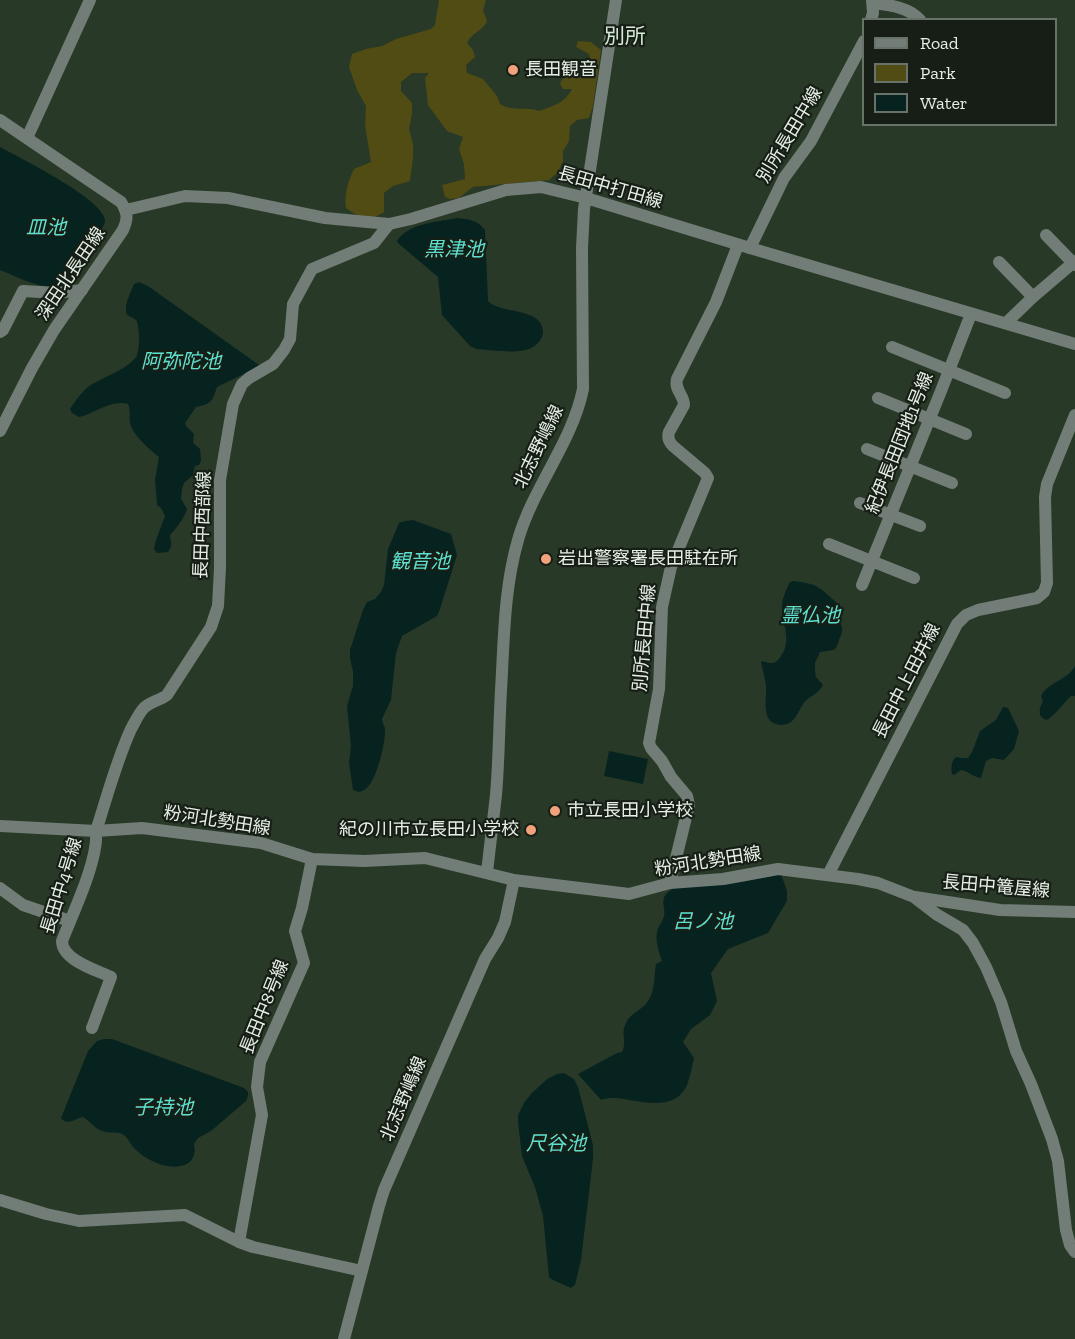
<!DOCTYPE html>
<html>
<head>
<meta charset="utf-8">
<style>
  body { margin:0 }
  #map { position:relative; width:1075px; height:1339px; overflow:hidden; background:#293928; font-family:"Zilla Slab",serif }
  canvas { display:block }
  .legend { position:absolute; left:862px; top:18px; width:195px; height:108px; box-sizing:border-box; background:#161e16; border:2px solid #697269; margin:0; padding:8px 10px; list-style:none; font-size:18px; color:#e5efe5 }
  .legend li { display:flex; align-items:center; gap:12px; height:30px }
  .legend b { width:30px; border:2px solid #697269 }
</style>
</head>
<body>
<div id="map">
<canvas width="1075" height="1339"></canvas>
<ul class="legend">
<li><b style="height:8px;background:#727d77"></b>Road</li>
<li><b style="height:16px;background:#504c13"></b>Park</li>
<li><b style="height:16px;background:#072320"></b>Water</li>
</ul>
</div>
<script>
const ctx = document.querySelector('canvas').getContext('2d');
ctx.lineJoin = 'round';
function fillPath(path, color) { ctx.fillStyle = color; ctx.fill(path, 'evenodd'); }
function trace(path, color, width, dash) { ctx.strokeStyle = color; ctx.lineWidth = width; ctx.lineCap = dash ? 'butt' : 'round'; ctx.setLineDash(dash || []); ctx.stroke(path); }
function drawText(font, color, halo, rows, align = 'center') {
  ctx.font = font + ' "Zilla Slab","Noto Sans JP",serif'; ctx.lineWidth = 4.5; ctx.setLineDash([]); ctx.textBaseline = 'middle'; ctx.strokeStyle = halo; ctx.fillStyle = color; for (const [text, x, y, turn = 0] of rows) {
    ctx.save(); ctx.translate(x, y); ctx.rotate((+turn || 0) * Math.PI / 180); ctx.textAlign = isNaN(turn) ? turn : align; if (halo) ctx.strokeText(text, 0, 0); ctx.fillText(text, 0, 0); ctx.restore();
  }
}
const green = new Path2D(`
  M439,0H486L483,10L487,21C483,31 471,33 467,43L473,50L475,57L466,65L467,73L483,79L497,96L500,104C513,112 526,106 539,111C553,106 565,103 572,89H563L560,83L565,75L570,73L580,78H586C589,70 591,62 589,54L576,47L578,41L591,42L601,50L593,106L589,118L577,120L570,126L569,141L563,151V161L558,172L549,180L473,187L459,198L450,199L445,197L442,185L465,179L464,164L459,149L463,137L447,131L428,105L425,78L429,73H412L401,82V91L412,103V114L409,129L413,144V157L410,181L393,186L384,193V212C367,223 361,218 346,208C344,194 348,182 354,169L371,162L365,125L366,106L357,90L349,67L352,54L366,49L382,46L396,39L431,29L435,25Z`);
const water = new Path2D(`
  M0,147C18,157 108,201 105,222C103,228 97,236 93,242C85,255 77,269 68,282L64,287C39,289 22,279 0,270Z
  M457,218C468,219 478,220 485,230L488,301C499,314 542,307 543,331C543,338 539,343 533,347C520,355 491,350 476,349L470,346L442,315L438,277L398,243L397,241C408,223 438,222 457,218Z
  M139,282L148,286L259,365L256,368L217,387C212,402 211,404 196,407L185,423L186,426L194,434L193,443L200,449L201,461L199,465L195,466L193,475L184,483L182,489L181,499L187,509C184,519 177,527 170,535C170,542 174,544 168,552L157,553L154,549L156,540L165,516L161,508L157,505L155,480L159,457C150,450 132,434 130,423C129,416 131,411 128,404C111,399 94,414 79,417L72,413L70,409C75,401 82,392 88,387C102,377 127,370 136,357C140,351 140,326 136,320C132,316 126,317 126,311C125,302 131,292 134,284Z
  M413,520L451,534L457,555L439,612L437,616L402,636L396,653L391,700L382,719C382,721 384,726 385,728C386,742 376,787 362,791C358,793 357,791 353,790L349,763L351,747L347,706L353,686V672L350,658V650L363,610L367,602L375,599L381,592L384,585L388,549L399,523L405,521Z
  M793,581C819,584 819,587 838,604L839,608L837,616C842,628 845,627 839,640C839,642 836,648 835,649C831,651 824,651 820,652L815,663V671L816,677L823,685C817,696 808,696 803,704C797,714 794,725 781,725C760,724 767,699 766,686C765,678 763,671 761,663L762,661C772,664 775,665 781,656C793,639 781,623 782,605C783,596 786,590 790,582Z
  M1075,666V696H1071C1063,704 1056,714 1047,720C1037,717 1039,709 1043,701L1041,696C1048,682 1068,680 1075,666Z
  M1003,707L1008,708L1019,731L1014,749L1004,760L992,758L986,761L981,778C973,777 968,771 961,770L954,775L952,774C951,768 951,761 956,757L962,758H968L972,752L980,731L996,720Z
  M609,751L648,759L643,784L604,776Z
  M781,874L787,891V901L768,933L728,949L711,973L717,1001L710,1015L691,1029L683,1042L694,1058C692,1067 690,1077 687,1085C676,1109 650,1103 629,1100C619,1098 611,1097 601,1100L578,1074L617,1053L622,1052C627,1043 621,1034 625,1025C631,1011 642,1011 648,1001C655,992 654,975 656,964L662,961C659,952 654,938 658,928C660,924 663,921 664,916C666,908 660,902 666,894C677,881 706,887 721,885C741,883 761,878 781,874Z
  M104,1039H112L244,1088L248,1092V1096L246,1101L211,1131L198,1138L194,1144C196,1152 194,1160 187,1164C170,1172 148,1161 136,1150C131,1146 129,1139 124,1135C118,1131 109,1134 102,1131C94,1128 90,1121 83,1117C75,1119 67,1126 61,1118L88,1051L97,1041Z
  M564,1073L574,1079L578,1087L593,1145V1159L581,1260L575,1285L571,1288L551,1279L549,1277L543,1216L535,1187L522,1156L518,1122V1115L524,1103L531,1094L547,1079L557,1074Z`);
const minor = new Path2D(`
  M873,3C889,5 909,7 920,20
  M871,20L873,13L872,0
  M27,138L90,0
  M1046,235L1075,265
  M750,248L784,178L811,141L864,41
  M999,262L1033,297
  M1006,323L1033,297L1075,261
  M0,332L3,330L23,291L57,293L82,290
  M892,347L1005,393
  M878,398L966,434
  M867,449L952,483
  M860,503L920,526
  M829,544L914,578
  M862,585L941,391L971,314
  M0,826L96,831L142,828L261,843L312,859L364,861L425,858L514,880L629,894L670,883L723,879L778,869L858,879L878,883L914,897L936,914L963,930L973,943L986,967L1001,1002L1016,1051L1031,1084L1052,1139L1058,1161L1066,1230L1070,1245L1075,1252
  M487,872C490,847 493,821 496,795C499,760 499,725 501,690C504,640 504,588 518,540C533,487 572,443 583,389L582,248L584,209L616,0
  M828,875L957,624L966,615L978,610L1037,598L1044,592L1047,583L1045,497L1047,484L1075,415
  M670,883L689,805L687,796L671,777L662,761L651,748L649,743L659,689L662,607L671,567L708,478L705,473L673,446C669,442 667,438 669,432L684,405C684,395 674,390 677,379L716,302L738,245
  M0,888L23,905L70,921
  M915,897L1000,910L1075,912
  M92,1028L111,977C96,970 62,960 62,941C73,913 99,859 96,831C107,797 116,762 131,729C135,722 138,715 143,709C149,702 159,701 167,695L211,627L218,606L220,568V480L233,404L242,384L249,378L273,364L284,350L290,339L293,304L312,269L374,243L389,224
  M0,1200L46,1214L79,1221L185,1215L239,1242L253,1247L362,1271
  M239,1242L262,1115L257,1087L260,1062L304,963L295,931L302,908L312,859
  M344,1339L379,1206L384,1190L485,959L498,938L505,922L514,880`);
const tertiary = new Path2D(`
  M0,120L121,202C128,213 128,219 123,230L54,330L32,368L0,431
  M126,210L185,196L228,198L325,218L389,224L411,219L506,190L541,187L586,198L750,248L1075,344`);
const markers = [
  [513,70,6,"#f1a27b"],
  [546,559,6,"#f1a27b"],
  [555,811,6,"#f1a27b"],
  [531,830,6,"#f1a27b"]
];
const poiNames = [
  ["長田観音",525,70],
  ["岩出警察署長田駐在所",558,559],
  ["市立長田小学校",567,811],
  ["紀の川市立長田小学校",519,830,"right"]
];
const streetNames = [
  ["別所長田中線",790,135,-59],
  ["長田中打田線",610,188,16],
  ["深田北長田線",71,274,-56],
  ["紀伊長田団地1号線",900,443,-68],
  ["北志野嶋線",539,447,-64],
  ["長田中西部線",203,525,-88],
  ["別所長田中線",645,638,-85],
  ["長田中上田井線",907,681,-63],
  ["粉河北勢田線",217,821,9],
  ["粉河北勢田線",708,862,-9],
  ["長田中4号線",62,886,-73],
  ["長田中篭屋線",996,887,5],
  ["長田中8号線",265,1007,-68],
  ["北志野嶋線",404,1099,-67]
];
const waterNames = [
  ["皿池",46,228],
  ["黒津池",454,250],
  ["阿弥陀池",181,362],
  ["観音池",420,562],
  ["霊仏池",810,616],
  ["呂ノ池",703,922],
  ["子持池",163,1108],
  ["尺谷池",556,1144]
];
const quarterNames = [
  ["別所",625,37]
];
fillPath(green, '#504c13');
fillPath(water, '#072320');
trace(minor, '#727d77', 12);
trace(tertiary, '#727d77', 12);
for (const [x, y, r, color] of markers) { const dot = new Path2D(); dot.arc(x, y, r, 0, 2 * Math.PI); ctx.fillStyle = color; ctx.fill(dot); trace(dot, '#161e16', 2); }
drawText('18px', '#e5efe5', '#161e16', poiNames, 'left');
drawText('18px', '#e5efe5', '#161e16', streetNames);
drawText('italic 20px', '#5ee0cf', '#161e16', waterNames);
drawText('21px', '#d4e9d4', '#161e16', quarterNames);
</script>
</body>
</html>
